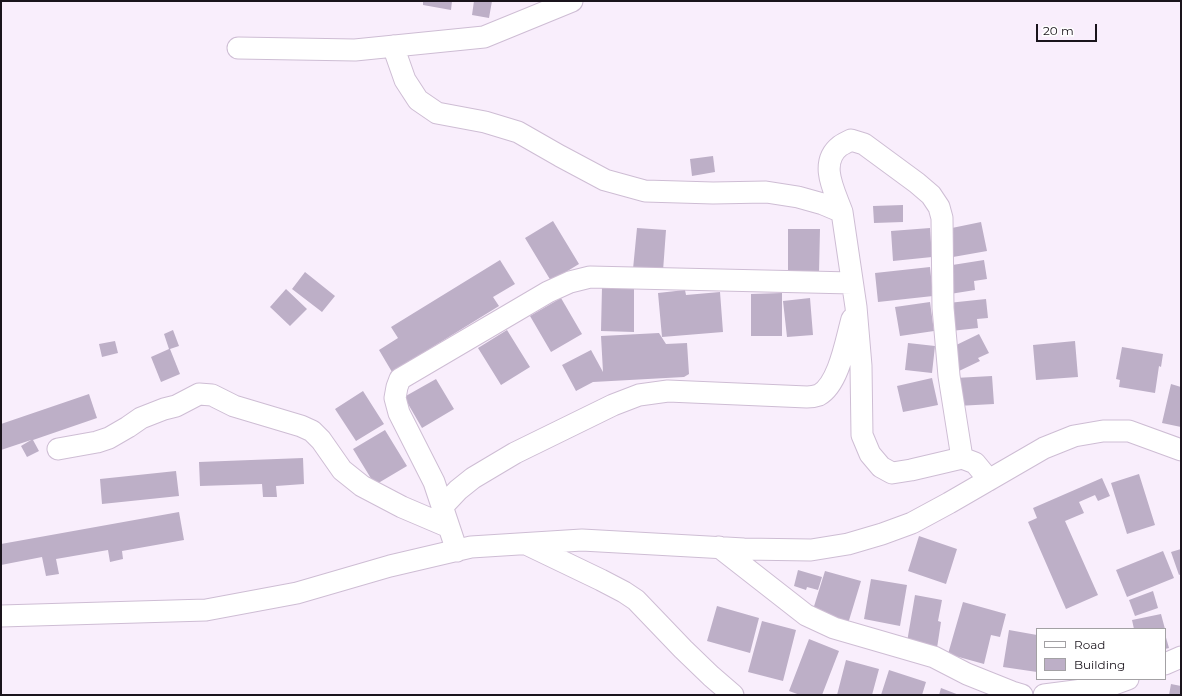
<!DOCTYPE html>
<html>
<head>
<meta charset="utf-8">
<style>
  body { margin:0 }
  #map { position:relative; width:1182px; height:696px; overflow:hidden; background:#f9eefc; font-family:Montserrat,sans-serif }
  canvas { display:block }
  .frame { position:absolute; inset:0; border:2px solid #1a141c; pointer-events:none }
  .legend { position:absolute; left:1036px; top:628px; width:130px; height:52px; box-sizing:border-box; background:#fff; border:1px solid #a3a1a4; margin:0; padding:5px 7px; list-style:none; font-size:12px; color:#1a141c }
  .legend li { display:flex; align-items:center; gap:8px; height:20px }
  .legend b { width:20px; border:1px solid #a3a1a4 }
  .scale { position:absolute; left:1036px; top:24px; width:61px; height:18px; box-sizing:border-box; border:2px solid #1a141c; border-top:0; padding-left:5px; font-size:12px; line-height:14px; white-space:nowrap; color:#1a141c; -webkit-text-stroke:3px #fff; paint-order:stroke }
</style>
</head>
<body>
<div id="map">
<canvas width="1182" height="696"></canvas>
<div class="frame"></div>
<ul class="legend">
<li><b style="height:5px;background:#fff"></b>Road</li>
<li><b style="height:11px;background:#bdafc7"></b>Building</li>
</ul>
<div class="scale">20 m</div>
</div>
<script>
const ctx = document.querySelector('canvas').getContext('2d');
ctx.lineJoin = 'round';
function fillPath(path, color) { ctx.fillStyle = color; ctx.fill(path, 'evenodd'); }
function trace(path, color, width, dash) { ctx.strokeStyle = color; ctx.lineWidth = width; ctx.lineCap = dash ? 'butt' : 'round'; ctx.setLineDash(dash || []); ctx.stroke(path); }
const building = new Path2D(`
  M423,1H452L451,10L423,5Z
  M474,1H492L489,18L472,15Z
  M713,156L715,172L692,176L690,159Z
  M903,205V222L874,223L873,206Z
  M553,221L579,264L551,281L525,238Z
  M981,222L987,251L953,257L947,229Z
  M637,228L666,230L663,271L633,269Z
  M930,228L932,257L893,261L891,231Z
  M788,229H820L819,273L788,272Z
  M500,260L515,284L493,297L499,306L392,372L379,350L398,338L391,327Z
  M984,260L987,279L974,281L975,290L950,294L946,266Z
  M930,267L933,296L878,302L875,273Z
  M305,272L335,296L322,312L292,289Z
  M602,287H634V332L601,331Z
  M286,289L307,309L290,326L270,307Z
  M685,290L686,295L720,292L723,332L662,337L658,293Z
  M782,293V336H751V294Z
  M561,298L582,334L551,352L530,316Z
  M810,298L813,335L787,337L783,301Z
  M986,299L988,318L977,319L978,328L951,331L948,303Z
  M930,302L934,331L900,336L895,307Z
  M173,330L179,346L170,349L180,374L161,382L151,357L169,349L164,334Z
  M507,330L530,367L501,385L478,348Z
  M659,333L666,344L687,343L689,374L684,377L593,382L576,391L562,365L591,350L603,372L601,336Z
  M979,334L989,353L978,358L980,361L959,371L948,349Z
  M115,341L118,353L102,357L99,344Z
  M1075,341L1078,377L1036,380L1033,345Z
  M908,343L935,346L932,373L905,370Z
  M1122,347L1163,354L1161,367L1159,366L1155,393L1119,387L1120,380L1116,379Z
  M992,376L994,404L957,406L955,378Z
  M932,378L938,405L903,412L897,386Z
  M436,379L454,409L422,428L404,397Z
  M1171,384L1181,387V427L1162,423Z
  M363,391L384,424L356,441L335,409Z
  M89,394L97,418L33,440L39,451L27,457L21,446L31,440L1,450V424Z
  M385,430L407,466L375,485L353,449Z
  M303,458L304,484L276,486L277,497H263L262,484L200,486L199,462Z
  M176,471L179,496L102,504L100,479Z
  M1139,474L1155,525L1127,534L1111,483Z
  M1102,478L1110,496L1098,501L1095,495L1079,502L1084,513L1065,521L1098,595L1066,609L1028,522L1037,518L1033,508Z
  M179,512L184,540L122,551L123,559L110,562L108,550L56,559L59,574L46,576L42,557L1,565V544Z
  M919,536L957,549L946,584L908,571Z
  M1181,549V574L1179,575L1171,552Z
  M1163,551L1174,578L1127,597L1116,570Z
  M798,570L822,577L818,590L807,587L806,590L794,586Z
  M825,571L861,581L847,627L811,616Z
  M871,579L907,585L900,626L864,619Z
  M1153,591L1158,608L1135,616L1129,600Z
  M915,595L942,600L938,621L941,622L937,648L907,642Z
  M963,602L1006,614L1000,637L991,635L984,664L948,654Z
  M717,606L759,618L750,653L707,641Z
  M1161,614L1165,629H1134L1132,620Z
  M762,621L796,630L783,681L748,672Z
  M1009,630L1037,635V672L1003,667Z
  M1165,634L1169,648L1165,649Z
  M809,639L839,651L822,695H800L789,691Z
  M846,660L879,669L872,695H837Z
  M889,670L926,682L922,695H881Z
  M1171,684L1181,686V695H1169Z
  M941,688L959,695H939Z`);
const street = new Path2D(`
  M393,46L405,80L418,100L437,113L485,122L518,132L560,156L605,180L645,191L713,193L766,192L798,197L823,204L842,212L856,307L861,366L862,435L870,454L881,467L892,473L911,470L962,458L975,463L989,480
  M238,48L355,50L484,37L572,1
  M842,212C835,192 818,163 840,146C843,144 847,142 851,140L864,144L917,183L931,195L939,207L942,218L943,308L949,376L962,458
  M58,449L97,442L109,438L128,427L141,418L164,409L176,406L199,394L212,395L234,406L301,426L312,431L321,440L342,470L362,486L402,507L449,527
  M442,507L458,490L473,478L515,453L613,405L639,395L668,391L807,397C811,397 816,396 819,395C839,384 846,340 852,319
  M526,544L601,580L624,592L636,600L683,649L711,676L733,695
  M719,547L806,615L834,628L934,657L967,674L1012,692L1022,695
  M457,551L434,482L399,413L395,398L397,387L400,379L548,292L570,282L590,277L852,283
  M1,616L206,610L297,593L390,566L471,547L582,540L744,549L811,550L848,544L882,534L912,523L949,503L1044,448L1074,436L1103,431H1129L1181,450
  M1165,664L1181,657
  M1044,695L1106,687L1128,679`);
fillPath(building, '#bdafc7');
trace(street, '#cebdd4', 23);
trace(street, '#fff', 21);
</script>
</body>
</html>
